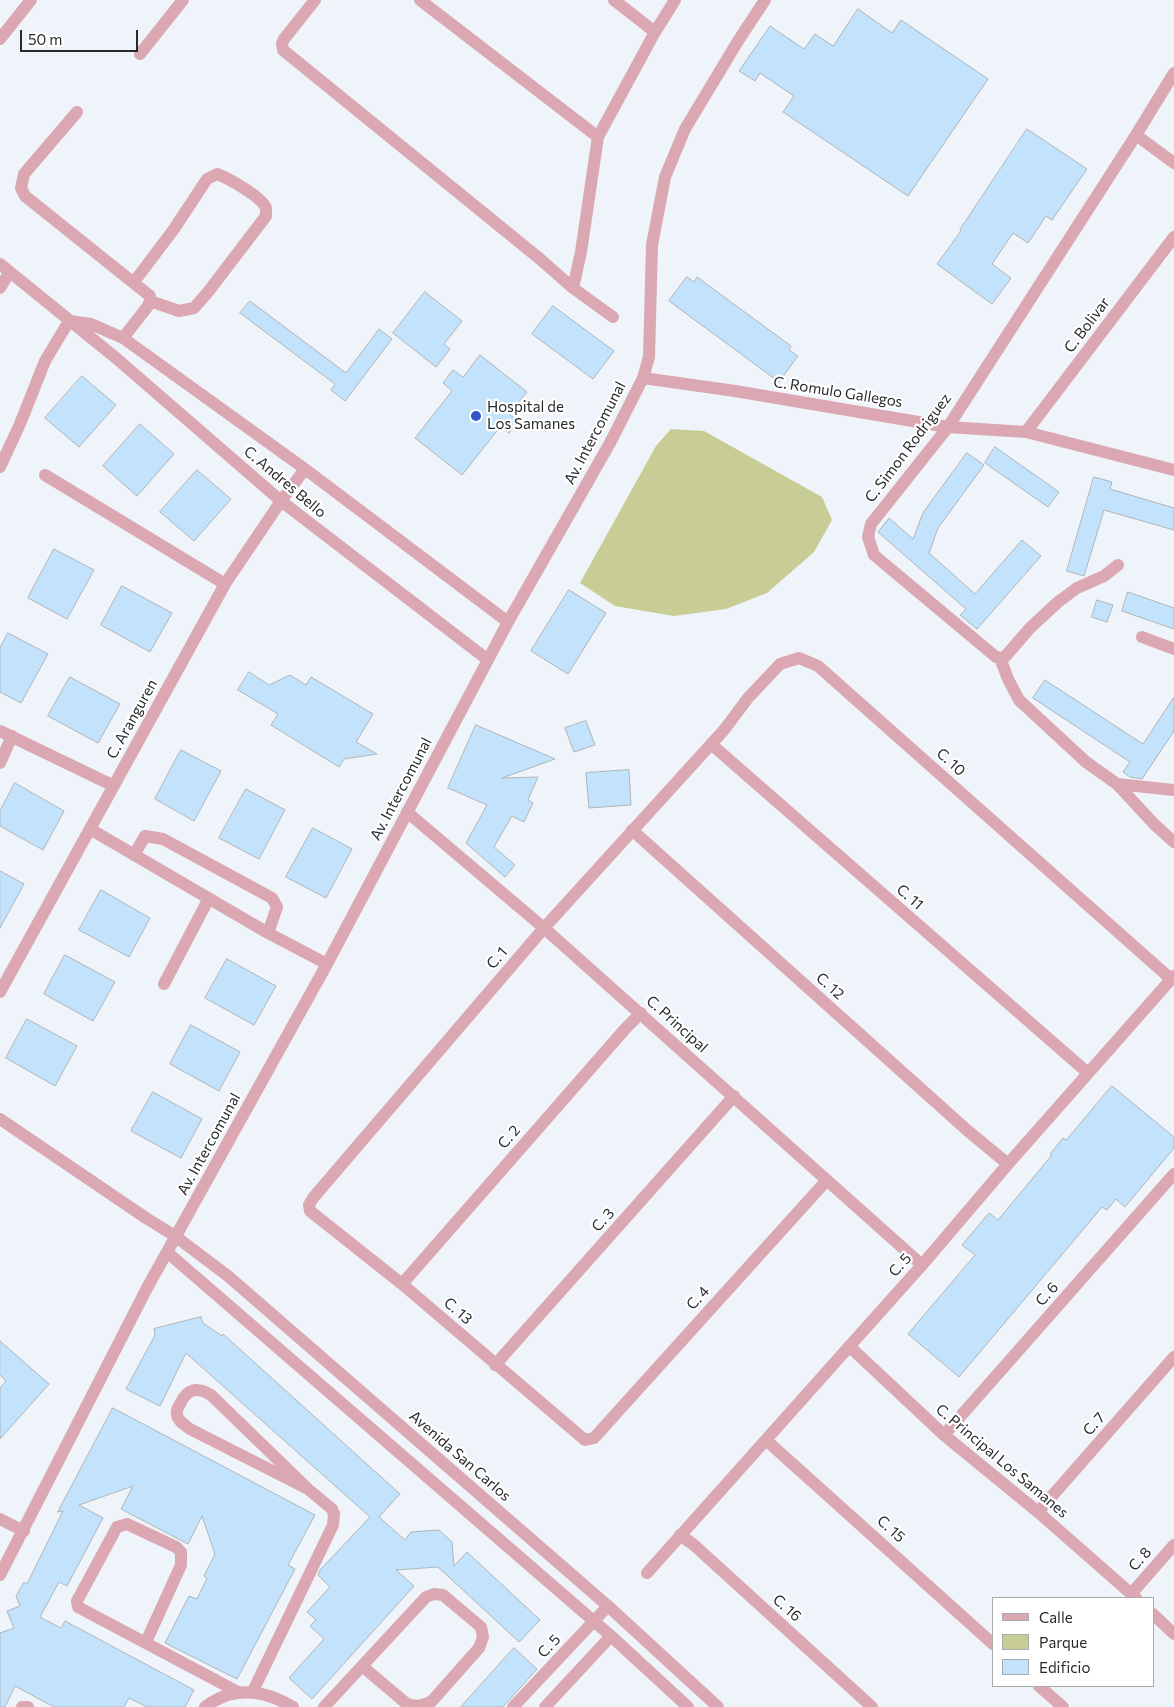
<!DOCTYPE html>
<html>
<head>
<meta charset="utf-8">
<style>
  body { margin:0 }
  #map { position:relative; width:1174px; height:1707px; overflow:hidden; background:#eef4f9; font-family:Commissioner,sans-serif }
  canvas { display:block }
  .legend { position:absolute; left:992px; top:1597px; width:162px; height:90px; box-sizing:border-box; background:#fff; border:1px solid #a9aaab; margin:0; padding:6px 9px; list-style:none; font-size:15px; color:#282a2c }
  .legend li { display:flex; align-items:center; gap:10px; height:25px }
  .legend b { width:25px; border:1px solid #a9aaab }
  .scale { position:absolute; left:20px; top:30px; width:118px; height:22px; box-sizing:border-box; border:2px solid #282a2c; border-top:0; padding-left:6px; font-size:15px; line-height:18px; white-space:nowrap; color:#282a2c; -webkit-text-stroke:4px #fff; paint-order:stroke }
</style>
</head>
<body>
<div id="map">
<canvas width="1174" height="1707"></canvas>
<ul class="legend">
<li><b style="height:6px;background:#dba7b2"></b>Calle</li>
<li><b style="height:14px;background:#c8cc95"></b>Parque</li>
<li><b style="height:14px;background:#c3e3fc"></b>Edificio</li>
</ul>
<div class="scale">50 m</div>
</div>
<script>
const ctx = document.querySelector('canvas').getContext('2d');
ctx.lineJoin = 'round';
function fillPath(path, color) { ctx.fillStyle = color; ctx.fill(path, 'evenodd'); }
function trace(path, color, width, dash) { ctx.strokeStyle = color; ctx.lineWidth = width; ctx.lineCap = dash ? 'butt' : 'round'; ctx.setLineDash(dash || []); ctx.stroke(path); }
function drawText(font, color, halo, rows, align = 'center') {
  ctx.font = font + ' Commissioner,sans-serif'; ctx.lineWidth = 4.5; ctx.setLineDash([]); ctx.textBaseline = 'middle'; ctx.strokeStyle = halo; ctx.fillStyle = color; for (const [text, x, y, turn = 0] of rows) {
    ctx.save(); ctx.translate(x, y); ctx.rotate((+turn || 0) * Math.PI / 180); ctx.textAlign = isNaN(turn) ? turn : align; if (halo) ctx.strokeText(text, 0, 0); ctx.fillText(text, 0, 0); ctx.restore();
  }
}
const green = new Path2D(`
  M671,429L704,431L822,497L832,520L814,552L767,593L726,609L674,616L615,606L580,583L656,446Z`);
const building = new Path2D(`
  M858,9L892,33L901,20L988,79L908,196L783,112L794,96L760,73L755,81L739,71L770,26L804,49L815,34L833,46Z
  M1027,129L1087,169L1052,220L1046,216L1028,243L1013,233L992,264L1011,278L992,304L937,264L961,231L960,230Z
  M687,277L694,282L697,277L791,346L789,350L798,356L779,382L669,301Z
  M425,292L462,321L444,344L450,349L436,367L393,333Z
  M250,301L346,373L379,329L392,339L345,401L331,390L335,384L240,313Z
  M553,306L614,351L593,379L532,334Z
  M480,355L527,392L509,414L518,421L509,433L500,427L462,475L415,438L452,391L443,383L453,370L463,377Z
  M82,376L116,405L79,447L45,418Z
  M140,424L174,454L137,496L103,466Z
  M995,447L1059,492L1048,507L985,463Z
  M967,453L984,465L938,528L929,553L975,594L1022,540L1041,556L977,629L960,615L966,609L878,532L889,518L913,539L923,513Z
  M197,470L231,499L194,541L160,512Z
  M1094,477L1112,482L1110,489L1174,508V530L1104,510L1084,576L1067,571Z
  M54,549L94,570L67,619L28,598Z
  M122,586L172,613L150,652L101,625Z
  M569,590L606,613L568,674L531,651Z
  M1128,592L1174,608V629L1122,611Z
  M1097,600L1113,605L1107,622L1092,617Z
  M8,633L48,654L21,703L0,692V648Z
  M249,672L269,685L290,675L306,685L311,677L373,714L356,742L377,754L344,759L339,767L271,725L278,714L238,690Z
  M70,677L120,704L98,743L48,716Z
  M1045,680L1143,744L1174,697V731L1142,779L1130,777L1123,772L1130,762L1033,698Z
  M586,721L595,745L574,752L565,728Z
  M476,725L555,759L502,778L538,777L528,800L533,803L524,822L512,816L494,847L515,865L505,877L466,843L487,805L448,788Z
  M181,750L221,771L194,821L155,799Z
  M629,770L631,805L589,808L586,773Z
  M15,783L64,811L43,850L0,826V811Z
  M246,789L285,810L259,859L219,838Z
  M313,828L352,849L326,898L286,877Z
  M0,871L24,884L0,928Z
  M101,890L150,918L129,957L79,930Z
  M65,955L115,982L93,1021L44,994Z
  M227,959L276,986L254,1025L205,998Z
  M27,1019L77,1046L55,1086L6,1058Z
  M191,1025L240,1052L219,1091L170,1064Z
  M1112,1086L1174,1137V1148L1125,1207L1116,1199L1107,1210L1102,1207L959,1377L908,1334L975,1255L962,1245L989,1213L998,1220L1052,1155L1050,1154L1063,1138L1066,1140Z
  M153,1092L202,1119L181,1158L131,1131Z
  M201,1317L203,1323L222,1336L223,1334L400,1494L379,1517L405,1540L411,1532L439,1530L452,1542L454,1566L467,1552L540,1620L519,1642L438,1567L396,1570L414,1586L312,1699L289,1678L324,1639L310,1626L316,1620L307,1612L330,1587L318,1575L320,1570L370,1517L186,1353L160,1406L126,1389L155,1335L154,1329Z
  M0,1341L49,1384L0,1439V1388L6,1381L0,1375Z
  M113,1408L315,1515L288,1565L295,1569L237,1679L165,1643L189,1596L197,1599L207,1578L204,1576L215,1554L202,1516L188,1544L121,1509L133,1486L79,1505L103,1518L67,1586L59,1582L40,1617L61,1628L65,1621L194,1690L185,1707H147L129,1698L124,1707H54L15,1686L5,1707H0V1633L14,1628L7,1611L20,1606L16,1596L24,1582L27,1584L63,1511L58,1512Z
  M514,1648L537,1669L503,1707H461Z`);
const minor = new Path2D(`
  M315,0L284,39L282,44L283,50L540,259L573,288L613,317
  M420,0L598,137
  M614,0L655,32
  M0,39L31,0
  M140,54L183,0
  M77,112L24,174L21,188L25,196L150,296V301L148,306L123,338
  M1136,135L1174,163
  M0,264L116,358L281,501L488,660
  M134,282L174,229L207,179L217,174C228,178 262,197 266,208C266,210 266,215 266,216L208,292L194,308L179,311L150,301
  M0,288L9,273
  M573,288L581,252L598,137L655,32L675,0
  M643,378L735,391L948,427L1026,432L1174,470
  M1026,432L1174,237
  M0,467L20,424L45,361L69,321L91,324L123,338L305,469L508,622
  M45,475L225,584
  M1118,565L1104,576L1077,588L1058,602L1030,628L1004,658L996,657L874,555L868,537L871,524L948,427L1136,135L1174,73
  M1142,637L1174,649
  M1000,658L1008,679L1019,700L1086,762L1117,784L1174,790
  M0,731L114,786
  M711,744L1088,1073
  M0,763L12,736
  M1117,784L1154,824L1174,842
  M407,812L544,928L922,1265
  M90,829L268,933L327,964
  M632,830L968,1131L1008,1164
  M134,855L145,836L163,839L272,898L277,907L268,933
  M164,984L209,898
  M0,992L225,584L281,501L305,469
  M0,1119L146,1218L175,1236L228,1276L608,1606L718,1707
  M827,1180L594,1438L585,1440L402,1284L310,1211L309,1205L313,1198L544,928L724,730L748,698L780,664L799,658L818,666L1171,979
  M167,1252L611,1636L688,1707
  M402,1284L625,1029L641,1013
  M849,1346L944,1435L1038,1512L1136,1598
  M495,1365L734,1096
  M944,1435L1174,1174
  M766,1440L993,1644
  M1038,1512L1174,1357
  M0,1519L24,1531
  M680,1535L694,1545L872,1707
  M647,1573L922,1265L1008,1164L1174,976
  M0,1575L147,1288L327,964L508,622L610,443L643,378L649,357L652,245L665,177L685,129L738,41L765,0
  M1131,1594L1174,1545
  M1153,1614L1174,1634
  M146,1642L181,1565V1552L176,1547L127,1524L117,1527L77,1601L78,1607L238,1692
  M1039,1686L1063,1707
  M253,1691L333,1525L334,1514L332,1509L308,1489L211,1395C197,1386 187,1389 180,1404C178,1407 176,1411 177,1415C178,1421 185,1425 190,1429L308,1489
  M22,1707H28
  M205,1707C234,1685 264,1690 293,1707
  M324,1707L426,1597L434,1594L443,1595L481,1627L483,1637L479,1648L432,1701C423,1706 417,1707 407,1704L362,1666
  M513,1707L608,1606
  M545,1707L611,1636`);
const markers = [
  [476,416,6,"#2e58c8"]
];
const streetNames = [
  ["C. Bolivar",1087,325,-53],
  ["C. Romulo Gallegos",838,392,9],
  ["Av. Intercomunal",595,433,-62],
  ["C. Simon Rodriguez",908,448,-53],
  ["C. Andres Bello",285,482,40],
  ["C. Aranguren",132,719,-61],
  ["C. 10",951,762,42],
  ["Av. Intercomunal",401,789,-62],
  ["C. 11",910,897,41],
  ["C. 1",497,958,-49],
  ["C. 12",830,986,42],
  ["C. Principal",677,1024,42],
  ["C. 2",509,1137,-49],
  ["Av. Intercomunal",209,1144,-61],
  ["C. 3",603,1220,-48],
  ["C. 5",900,1265,-48],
  ["C. 6",1047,1294,-49],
  ["C. 4",698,1298,-48],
  ["C. 13",458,1311,41],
  ["C. 7",1094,1424,-49],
  ["Avenida San Carlos",460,1456,41],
  ["C. Principal Los Samanes",1002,1461,40],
  ["C. 15",891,1529,42],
  ["C. 8",1140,1559,-49],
  ["C. 16",787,1608,42],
  ["C. 5",549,1646,-47]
];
const poiNames = [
  ["Hospital de",487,407],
  ["Los Samanes",487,424]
];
fillPath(green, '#c8cc95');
fillPath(building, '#c3e3fc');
trace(building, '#aeb4b9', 1);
trace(minor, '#dba7b2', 12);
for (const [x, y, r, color] of markers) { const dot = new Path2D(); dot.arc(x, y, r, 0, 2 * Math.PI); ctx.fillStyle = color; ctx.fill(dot); trace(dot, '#fff', 2); }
drawText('15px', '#282a2c', '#fff', streetNames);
drawText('15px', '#282a2c', '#fff', poiNames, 'left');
</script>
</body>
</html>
